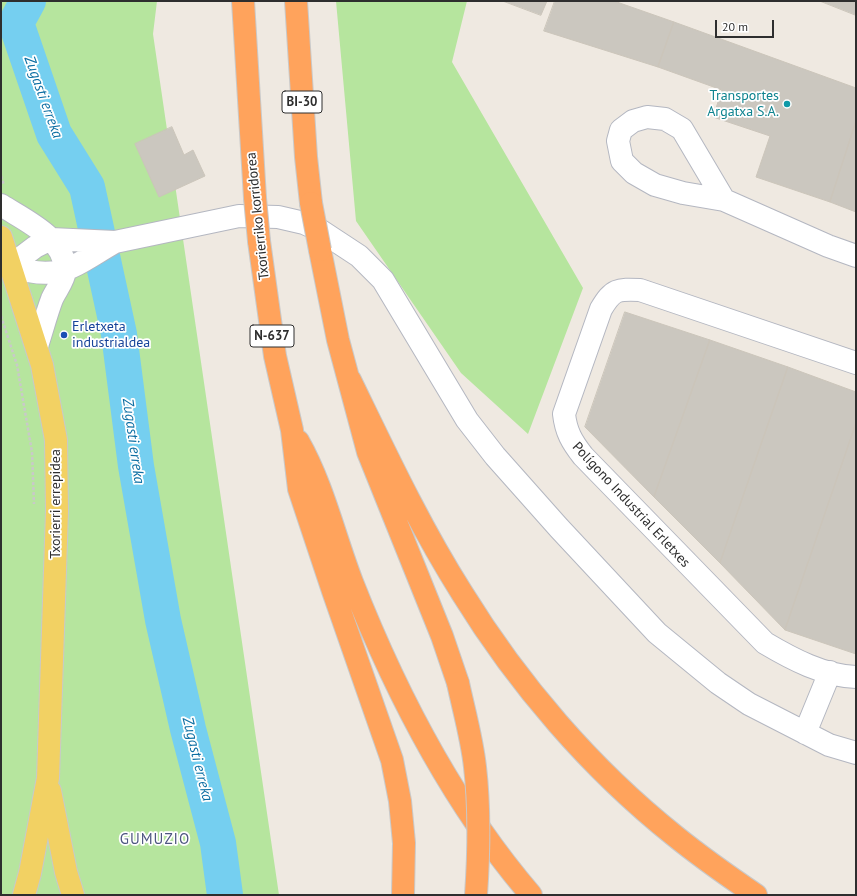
<!DOCTYPE html>
<html>
<head>
<meta charset="utf-8">
<style>
  body { margin:0 }
  #map { position:relative; width:857px; height:896px; overflow:hidden; background:#efe9e1; font-family:"PT Sans",sans-serif }
  canvas { display:block }
  .frame { position:absolute; inset:0; border:2px solid #2e2e2e; pointer-events:none }
  .scale { position:absolute; left:715px; top:20px; width:59px; height:18px; box-sizing:border-box; border:2px solid #2e2e2e; border-top:0; padding-left:5px; font-size:12px; line-height:14px; white-space:nowrap; color:#2e2e2e; -webkit-text-stroke:3px #fff; paint-order:stroke }
</style>
</head>
<body>
<div id="map">
<canvas width="857" height="896"></canvas>
<div class="frame"></div>
<div class="scale">20 m</div>
</div>
<script>
const ctx = document.querySelector('canvas').getContext('2d');
ctx.lineJoin = 'round';
function fillPath(path, color) { ctx.fillStyle = color; ctx.fill(path, 'evenodd'); }
function trace(path, color, width, dash) { ctx.strokeStyle = color; ctx.lineWidth = width; ctx.lineCap = dash ? 'butt' : 'round'; ctx.setLineDash(dash || []); ctx.stroke(path); }
function drawText(font, color, halo, rows, align = 'center') {
  ctx.font = font + ' "PT Sans",sans-serif'; ctx.lineWidth = 3.5; ctx.setLineDash([]); ctx.textBaseline = 'middle'; ctx.strokeStyle = halo; ctx.fillStyle = color; for (const [text, x, y, turn = 0] of rows) {
    ctx.save(); ctx.translate(x, y); ctx.rotate((+turn || 0) * Math.PI / 180); ctx.textAlign = isNaN(turn) ? turn : align; if (halo) ctx.strokeText(text, 0, 0); ctx.fillText(text, 0, 0); ctx.restore();
  }
}
const green = new Path2D(`
  M1,1H157L153,34L279,895H1Z
  M336,1H467L452,62L583,288L528,434L461,373L356,221Z`);
const river = new Path2D(`
  M28,1L16,23L54,134L87,187L119,334L136,466L163,620L188,729L218,843L225,895`);
const building = new Path2D(`
  M503,1H547L541,15Z
  M555,1H614L674,22L658,67L544,31Z
  M820,1H856V15Z
  M674,22L856,88V121L830,202L756,177L770,136L713,117L722,90L658,67Z
  M856,121V212L830,202Z
  M172,127L184,155L193,150L205,176L159,197L135,144Z
  M625,312L710,340L654,497L585,427Z
  M710,340L788,367L720,563L654,497Z
  M788,367L856,392V423L785,630L720,563Z
  M856,423V654L785,630Z`);
const path = new Path2D(`
  M1,176L4,185
  M1,316L17,365L32,452L34,504`);
const minor = new Path2D(`
  M724,200L682,129L665,119L647,117L633,121L621,130L618,141L622,161L634,173L655,185L683,193L724,200L828,246L856,256
  M1,205C24,220 66,238 65,271C64,281 56,290 52,299C46,315 42,331 37,346
  M10,266L35,247L51,239L115,242L239,216L278,217L304,223L321,231L359,256L383,280L467,420L495,456L559,528L657,633L718,683L749,704L829,745L856,753
  M10,266C60,283 73,266 115,242
  M856,363L640,290C617,289 613,289 601,309L564,414C566,432 572,442 583,456L765,643C792,659 824,676 856,677
  M805,733L830,672`);
const major = new Path2D(`
  M1,237L42,365L56,440L57,511L48,778L30,873L24,895
  M50,791L66,872L73,895`);
const highway = new Path2D(`
  M243,1L255,198
  M296,1L306,157L311,203
  M259,241L275,356L292,430L299,489L333,591L392,760L400,801L404,843L403,895
  M320,250L338,340L368,452L442,636L458,683
  M350,380C385,452 419,525 462,593C518,684 591,769 675,836C701,857 728,876 756,895
  M298,441C323,485 334,535 352,582C396,694 452,803 531,895`);
const highwayBridge = new Path2D(`
  M255,198L259,241
  M311,203L320,250
  M458,683C464,711 472,739 475,767C480,810 479,852 476,895`);
const markers = [
  [787,104,4,"#0f9aa8"],
  [64,335,4,"#1a4fb4"]
];
const shields = [
  [302,102,40],
  [272,336,44]
];
const shieldNames = [
  ["BI-30",302,102],
  ["N-637",272,336]
];
const cultureNames = [
  ["Transportes",779,96],
  ["Argatxa S.A.",779,112]
];
const streetNames = [
  ["Txorierriko korridorea",258,216,-96],
  ["Txorierri errepidea",56,504,-90],
  ["Polígono Industrial Erletxes",631,505,47]
];
const transitNames = [
  ["Erletxeta",72,327],
  ["industrialdea",72,343]
];
const waterNames = [
  ["Zugasti erreka",43,97,70],
  ["Zugasti erreka",133,441,82],
  ["Zugasti erreka",197,759,76]
];
const neighbourhoodNames = [
  ["GUMUZIO",155,840]
];
fillPath(green, '#b6e59e');
trace(river, '#75cff0', 36);
fillPath(building, '#cbc7bf');
trace(building, '#cbc5ba', 1);
trace(minor, '#b4b7c1', 24);
trace(major, '#c9c9c9', 24);
trace(highway, '#c9c9c9', 24);
trace(path, '#c9c9c9', 2.5, [3, 2]);
trace(minor, '#fff', 22);
trace(major, '#f2d163', 22);
trace(highway, '#ffa35c', 22);
trace(highwayBridge, '#c9c9c9', 24, []);
trace(highwayBridge, '#ffa35c', 22);
for (const [x, y, r, color] of markers) { const dot = new Path2D(); dot.arc(x, y, r, 0, 2 * Math.PI); ctx.fillStyle = color; ctx.fill(dot); trace(dot, '#fff', 1.5); }
for (const [x, y, w] of shields) { const box = new Path2D(); box.roundRect(x - w / 2, y - 11, w, 22, 3); ctx.fillStyle = '#fff'; ctx.fill(box); trace(box, '#2e2e2e', 1); }
drawText('bold 13px', '#2e2e2e', null, shieldNames);
drawText('14px', '#0d838f', '#fff', cultureNames, 'right');
drawText('14px', '#2e2e2e', '#fff', streetNames);
drawText('14px', '#164399', '#fff', transitNames, 'left');
drawText('italic 15px', '#0d6fa3', '#fff', waterNames);
ctx.letterSpacing = '1px';
drawText('15px', '#4d5680', '#fff', neighbourhoodNames);
ctx.letterSpacing = '0px';
</script>
</body>
</html>
